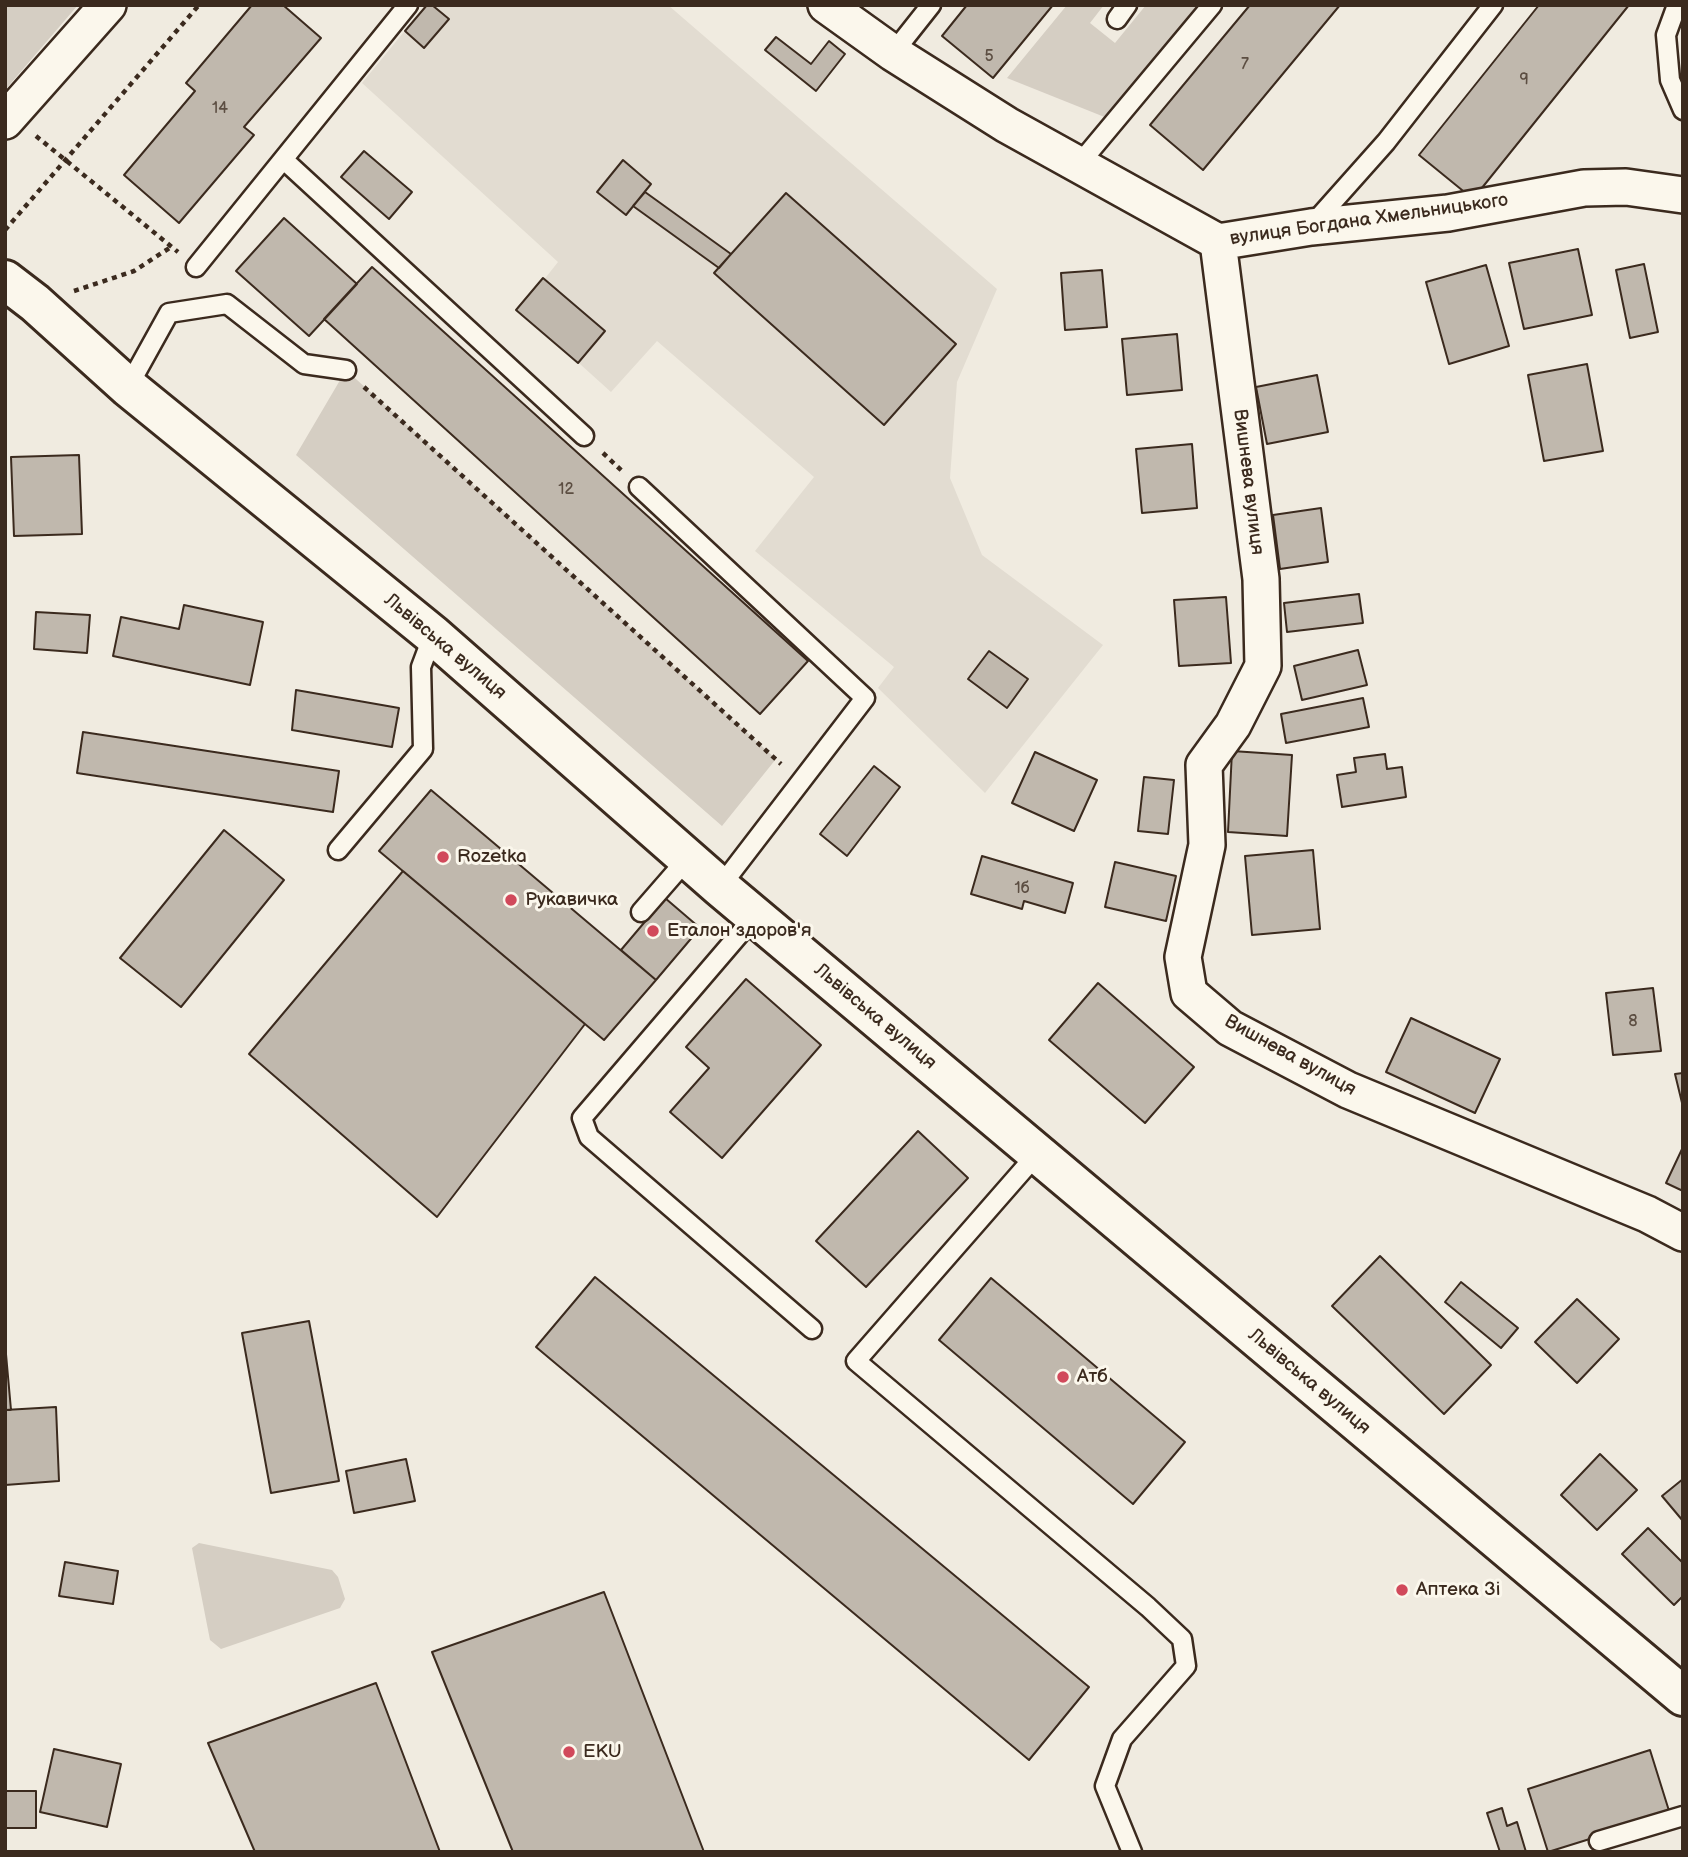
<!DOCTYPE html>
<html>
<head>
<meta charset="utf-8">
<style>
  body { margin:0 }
  #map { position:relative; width:1688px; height:1857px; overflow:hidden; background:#f0ebe0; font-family:"Balsamiq Sans",sans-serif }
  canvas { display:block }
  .frame { position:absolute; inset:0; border:7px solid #3b2a1e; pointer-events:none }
</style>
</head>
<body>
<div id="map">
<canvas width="1688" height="1857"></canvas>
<div class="frame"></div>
</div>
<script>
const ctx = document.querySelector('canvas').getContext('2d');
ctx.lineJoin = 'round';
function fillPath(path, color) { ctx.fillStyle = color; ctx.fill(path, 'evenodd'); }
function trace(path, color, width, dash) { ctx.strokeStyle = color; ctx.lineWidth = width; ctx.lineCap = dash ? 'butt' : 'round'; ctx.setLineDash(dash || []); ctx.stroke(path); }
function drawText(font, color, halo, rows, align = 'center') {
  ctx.font = font + ' "Balsamiq Sans",sans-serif'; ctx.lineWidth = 6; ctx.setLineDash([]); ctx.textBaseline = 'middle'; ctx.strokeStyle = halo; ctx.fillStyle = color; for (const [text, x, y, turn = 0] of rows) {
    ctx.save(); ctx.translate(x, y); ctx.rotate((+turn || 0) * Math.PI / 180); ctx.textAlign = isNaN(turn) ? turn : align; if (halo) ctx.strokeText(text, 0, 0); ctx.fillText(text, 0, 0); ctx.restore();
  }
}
const built = new Path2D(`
  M426,5H668L997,289L957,382L950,478L982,555L1103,645L985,793L878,688L894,667L755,551L814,477L657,341L611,392L520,310L558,262L362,83Z`);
const green = new Path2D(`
  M5,5H78L5,90Z
  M1067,5H1104L1090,23L1115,43L1146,5H1197L1107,118L1007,78Z
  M346,370L776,759L722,826L296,455Z
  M199,1543L332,1570L338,1577L345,1599L340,1608L221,1649L210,1640L192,1548Z`);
const building = new Path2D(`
  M252,5H283L321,38L244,127L254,135L179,223L124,175L195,91L186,83Z
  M427,5H432L449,19L424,48L405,31Z
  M967,5H1053L993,78L942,36Z
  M1250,5H1340L1203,170L1150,125Z
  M1539,5H1629L1473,199L1419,155Z
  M776,37L811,64L829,41L845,54L816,91L765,50Z
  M364,151L412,192L389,219L341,177Z
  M623,160L651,184L626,215L597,192Z
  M645,192L731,254L719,268L633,206Z
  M786,193L956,344L884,425L714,273Z
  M284,218L357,284L309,336L236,271Z
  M1578,249L1592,315L1524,329L1509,263Z
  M1644,264L1658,332L1630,338L1616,270Z
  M1486,265L1509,346L1449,364L1426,282Z
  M372,267L808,661L760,714L324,319Z
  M1102,270L1107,327L1065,330L1061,273Z
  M543,278L605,331L578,363L516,310Z
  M1177,334L1182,390L1127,395L1122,339Z
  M1587,364L1603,451L1544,461L1528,375Z
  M1317,375L1328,432L1267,444L1256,387Z
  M1192,444L1197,508L1142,513L1136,449Z
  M79,455L82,534L14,536L11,457Z
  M1321,508L1328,562L1280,569L1273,515Z
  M1359,594L1363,623L1287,632L1284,603Z
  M1226,597L1231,663L1179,666L1174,600Z
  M184,605L263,622L250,685L113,656L121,617L179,629Z
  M36,612L90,615L87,653L34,649Z
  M1358,650L1367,685L1302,700L1294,666Z
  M989,651L1028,679L1007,708L968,679Z
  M296,690L399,708L392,747L292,730Z
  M1363,698L1369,727L1286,743L1281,714Z
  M83,732L339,771L333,812L77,773Z
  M1232,751L1292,755L1287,836L1228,832Z
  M1035,752L1097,780L1074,831L1012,803Z
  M1385,754L1387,769L1402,767L1406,797L1342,807L1337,775L1356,772L1354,758Z
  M874,766L900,787L847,856L820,834Z
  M1144,777L1174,780L1168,834L1138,831Z
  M431,790L656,980L604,1040L379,851Z
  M224,830L284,880L181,1007L120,958Z
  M1313,850L1320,929L1252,935L1245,856Z
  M982,856L1073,883L1065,913L1024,901L1022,909L971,894Z
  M1115,862L1176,876L1166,921L1105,907Z
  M403,871L585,1024L437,1217L249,1054Z
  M665,898L700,928L656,980L621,950Z
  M746,979L821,1045L722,1158L670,1112L709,1068L686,1047Z
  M1098,983L1194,1067L1145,1123L1049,1040Z
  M1653,988L1661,1051L1613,1055L1606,993Z
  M1411,1018L1500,1059L1475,1113L1386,1072Z
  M1683,1073V1107L1675,1074Z
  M918,1131L968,1178L866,1287L816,1241Z
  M1683,1147V1191L1666,1183Z
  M1380,1256L1491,1365L1444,1414L1332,1306Z
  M595,1277L1089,1687L1029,1760L536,1347Z
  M991,1278L1185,1442L1133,1504L939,1340Z
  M1461,1282L1518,1328L1501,1348L1445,1302Z
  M1577,1299L1619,1339L1577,1383L1535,1342Z
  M309,1321L339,1481L271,1493L242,1333Z
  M5,1343L11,1410H5Z
  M56,1407L59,1481L5,1485V1410Z
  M1600,1454L1637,1490L1597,1530L1561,1495Z
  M406,1459L415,1501L354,1513L346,1471Z
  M1683,1479V1521L1662,1496Z
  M1648,1528L1683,1563V1596L1674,1605L1622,1554Z
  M65,1562L118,1571L113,1604L59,1596Z
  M604,1592L704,1852H513L432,1652Z
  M376,1683L440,1852H255L208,1743Z
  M54,1749L121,1764L107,1827L40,1812Z
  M1650,1750L1670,1814L1548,1852L1528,1789Z
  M5,1791H36V1828H5Z
  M1502,1808L1507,1826L1517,1822L1526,1852H1500L1487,1813Z`);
const path = new Path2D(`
  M36,136L178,252
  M5,230L199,5
  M74,291L134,271L171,247
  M364,387L781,764
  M603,453L622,471`);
const lane = new Path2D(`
  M1677,5L1666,35L1670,80L1683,110
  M1117,19L1127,5
  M893,53L931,5
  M284,160L584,436
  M1080,163L1212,5
  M1313,224L1386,142L1493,5
  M196,267L408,5
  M128,387L169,313L227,304L304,364L346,370
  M639,487L865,698L720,887
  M338,850L423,749L421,667L433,635
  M641,912L688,858
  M755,916L582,1118L589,1137L812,1329
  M1037,1154L856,1361L1148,1607L1182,1639L1186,1666L1122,1739L1105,1786L1132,1852
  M1599,1841L1683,1816`);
const street = new Path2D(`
  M826,5L893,53L1007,125L1218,242L1311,227L1448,213L1584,188L1626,187L1683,195
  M5,121L108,5
  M1218,242L1261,579L1263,666L1233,725L1204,765L1207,845L1183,957L1189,993L1230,1028L1348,1090L1647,1214L1683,1233`);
const secondary = new Path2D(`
  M5,280L35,303L128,387L433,635L720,887L1683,1696`);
const markers = [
  [443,857,7,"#d1495b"],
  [511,900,7,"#d1495b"],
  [653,931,7,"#d1495b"],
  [1063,1377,7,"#d1495b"],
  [1402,1590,7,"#d1495b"],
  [569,1752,7,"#d1495b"]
];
const numberNames = [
  ["5",989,57],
  ["7",1245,65],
  ["9",1524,80],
  ["14",220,109],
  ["12",566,490],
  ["1б",1022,889],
  ["8",1633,1022]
];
const streetNames = [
  ["вулиця Богдана Хмельницького",1369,220,-8],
  ["Вишнева вулиця",1248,482,83],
  ["Львівська вулиця",445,647,40],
  ["Львівська вулиця",875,1017,40],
  ["Вишнева вулиця",1290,1056,29],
  ["Львівська вулиця",1309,1382,40]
];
const poiNames = [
  ["Rozetka",457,857],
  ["Рукавичка",525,900],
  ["Еталон здоров'я",667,931],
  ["Атб",1077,1377],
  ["Аптека 3і",1416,1590],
  ["EKU",583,1752]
];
fillPath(built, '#e2dcd1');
fillPath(green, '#d5cec3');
fillPath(building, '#c0b8ad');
trace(building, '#3b2a1e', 2);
trace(lane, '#3b2a1e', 23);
trace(street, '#3b2a1e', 40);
trace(secondary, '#3b2a1e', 44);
trace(path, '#3b2a1e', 4.5, [5, 5]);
trace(lane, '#fbf7ec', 18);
trace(street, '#fbf7ec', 35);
trace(secondary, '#fbf7ec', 38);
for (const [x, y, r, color] of markers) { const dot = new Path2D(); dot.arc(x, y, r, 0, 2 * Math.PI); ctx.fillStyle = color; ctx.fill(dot); trace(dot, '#fbf7ec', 2.5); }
drawText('16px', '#5c4e42', null, numberNames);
drawText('19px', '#3b2a1e', '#fbf7ec', streetNames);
drawText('19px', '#3b2a1e', '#fbf7ec', poiNames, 'left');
</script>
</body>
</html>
